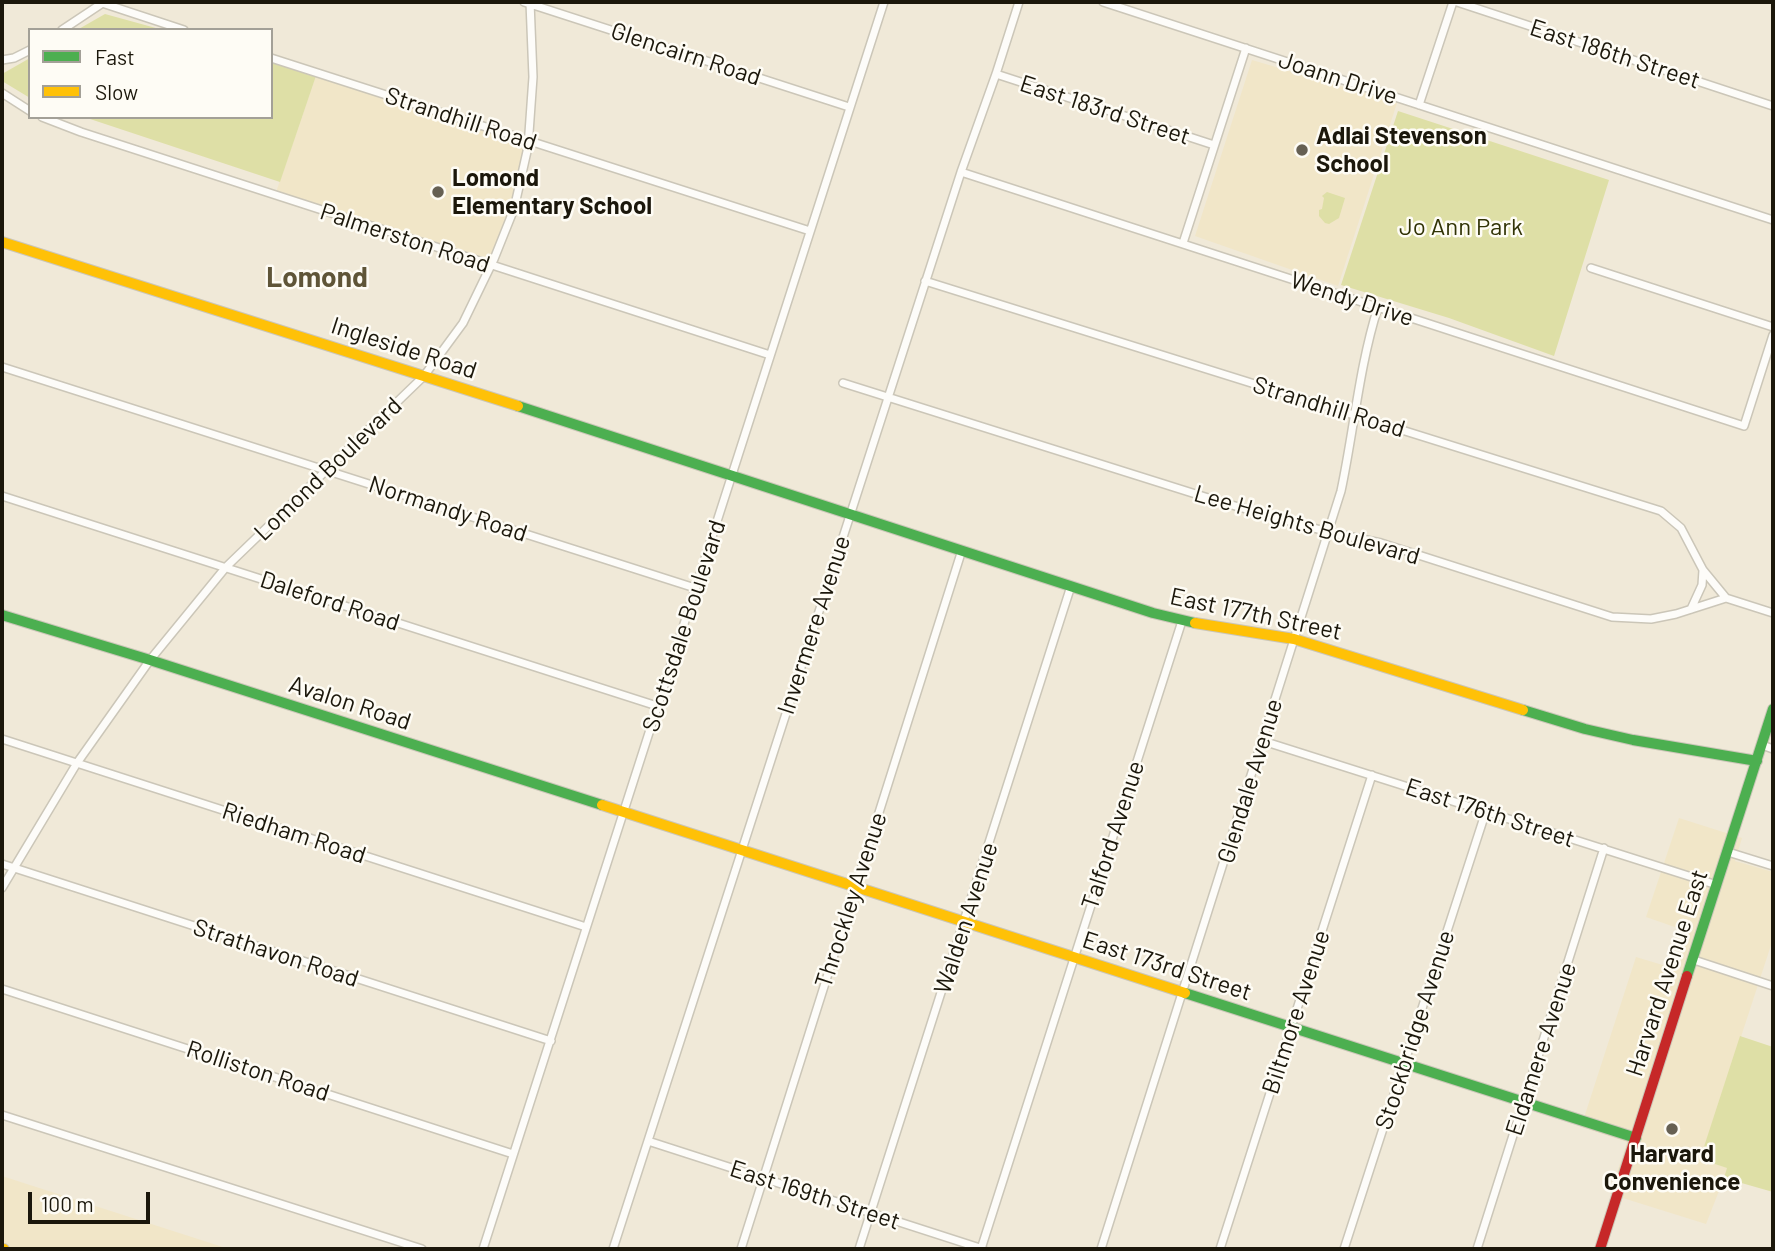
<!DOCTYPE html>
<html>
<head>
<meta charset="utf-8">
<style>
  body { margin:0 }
  #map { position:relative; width:1775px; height:1251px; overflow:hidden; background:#f0e9d8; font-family:Barlow,sans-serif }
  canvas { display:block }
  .frame { position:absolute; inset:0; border:4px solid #1b170b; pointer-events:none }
  .legend { position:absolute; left:28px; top:28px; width:245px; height:91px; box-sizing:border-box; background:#fefcf5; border:2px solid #a3a097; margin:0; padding:9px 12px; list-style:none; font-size:21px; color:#1b170b }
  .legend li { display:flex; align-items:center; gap:14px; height:35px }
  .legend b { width:35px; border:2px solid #a3a097 }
  .scale { position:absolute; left:28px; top:1192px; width:122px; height:32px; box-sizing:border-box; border:4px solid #1b170b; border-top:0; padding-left:9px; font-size:21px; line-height:24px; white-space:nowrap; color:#1b170b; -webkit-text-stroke:5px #fefcf5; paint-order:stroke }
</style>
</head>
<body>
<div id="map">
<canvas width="1775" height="1251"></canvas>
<div class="frame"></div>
<ul class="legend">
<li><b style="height:9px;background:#4caf50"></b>Fast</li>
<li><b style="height:9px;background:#ffc107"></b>Slow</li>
</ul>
<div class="scale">100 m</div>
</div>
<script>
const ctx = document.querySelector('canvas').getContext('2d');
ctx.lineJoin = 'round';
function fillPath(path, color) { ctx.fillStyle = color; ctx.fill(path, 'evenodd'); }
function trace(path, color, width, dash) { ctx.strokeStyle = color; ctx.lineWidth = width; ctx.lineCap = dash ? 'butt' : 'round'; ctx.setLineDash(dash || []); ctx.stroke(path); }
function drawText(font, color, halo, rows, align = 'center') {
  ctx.font = font + ' Barlow,sans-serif'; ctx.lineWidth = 5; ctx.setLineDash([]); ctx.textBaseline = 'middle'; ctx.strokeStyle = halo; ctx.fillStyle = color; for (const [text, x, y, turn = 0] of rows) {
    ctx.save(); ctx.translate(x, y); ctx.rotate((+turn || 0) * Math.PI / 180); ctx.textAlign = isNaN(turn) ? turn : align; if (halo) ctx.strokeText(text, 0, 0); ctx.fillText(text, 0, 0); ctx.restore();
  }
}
const built = new Path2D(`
  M1252,60L1397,103L1338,286L1195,236Z
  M317,73L528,141L514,209L490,266L275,195Z
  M1679,818L1742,838L1735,861L1773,872V939L1701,1159L1728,1168L1706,1224L1610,1194L1627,1142L1581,1127L1636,957L1676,969L1689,932L1646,917Z
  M2,1176L229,1249H2Z`);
const green = new Path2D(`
  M105,14L163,30H77Z
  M30,58V98L2,81V74Z
  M271,60L317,73L280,182L84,117H271Z
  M1398,111L1609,180L1554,356L1449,318L1341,285Z
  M1327,192L1345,198L1339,218L1329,224L1325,223L1319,216V210L1322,209L1324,198L1322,196Z
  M1740,1036L1773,1047V1192L1724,1178L1727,1168L1700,1159Z`);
const street = new Path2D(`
  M524,2L849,107
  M1103,2L1773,220
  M1457,2L1773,106
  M102,3L184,30
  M62,30L104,2
  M271,58L810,231
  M2,60L14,58L30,50
  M996,74L1214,145
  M2,93L30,111
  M1419,105L1453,2
  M42,117L81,132L770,355
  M961,172L1744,426L1773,335
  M1183,243L1246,48
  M1591,268L1773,327
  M925,281L1661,511L1681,528L1703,570L1726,598
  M2,367L695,588
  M843,383L1221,502L1328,532L1381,543L1612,617L1651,619L1676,614L1726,598L1773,613
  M2,496L657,706
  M1691,609L1702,585L1703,570
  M2,739L586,927
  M1263,741L1717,885
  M1762,745L1773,749
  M1728,852L1773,866
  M2,864L551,1041
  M2,888L77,763L150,660L226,567L424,376L463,323L494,259L514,209L528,147L533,77L530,2
  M1694,960L1773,986
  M2,989L513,1154
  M2,1115L422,1249
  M648,1141L983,1249
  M483,1249L884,2
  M613,1249L961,172L996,74L1019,2
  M741,1249L962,550
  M859,1249L1071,586
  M981,1249L1182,621
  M1101,1249L1341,491C1354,430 1359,367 1378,307
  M1220,1249L1372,775
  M1344,1249L1486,811
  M1477,1249L1604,848`);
const fast = new Path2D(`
  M518,406L1153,613L1195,623
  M2,615L150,660L602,805
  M1523,710L1585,729L1633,740L1757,761
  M1687,976L1773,709
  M1185,993L1636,1138`);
const slow = new Path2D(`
  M2,242L518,406
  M1195,623L1294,639L1523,710
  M602,805L1185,993
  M2,1249H4`);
const jam = new Path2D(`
  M1600,1249L1687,976`);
const markers = [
  [1302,150,7,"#666053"],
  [438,192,7,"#666053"],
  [1672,1129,7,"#666053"]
];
const streetNames = [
  ["Glencairn Road",686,54,18],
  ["East 186th Street",1615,54,18],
  ["Joann Drive",1338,78,18],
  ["East 183rd Street",1105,110,18],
  ["Strandhill Road",461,119,18],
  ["Palmerston Road",405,238,18],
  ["Wendy Drive",1352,299,18],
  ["Ingleside Road",404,348,18],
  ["Strandhill Road",1329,407,17],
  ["Lomond Boulevard",328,469,-44],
  ["Normandy Road",448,509,18],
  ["Lee Heights Boulevard",1307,525,16],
  ["Daleford Road",330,601,18],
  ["East 177th Street",1256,614,12],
  ["Invermere Avenue",814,625,-72],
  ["Scottsdale Boulevard",684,626,-72],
  ["Avalon Road",350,703,18],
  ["Glendale Avenue",1250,781,-73],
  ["East 176th Street",1490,813,18],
  ["Riedham Road",294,833,18],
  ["Talford Avenue",1113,835,-72],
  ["Throckley Avenue",851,900,-72],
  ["Walden Avenue",966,918,-72],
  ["Strathavon Road",276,953,18],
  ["East 173rd Street",1167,966,18],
  ["Harvard Avenue East",1667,973,-72],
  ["Biltmore Avenue",1296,1012,-72],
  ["Stockbridge Avenue",1415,1030,-72],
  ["Eldamere Avenue",1541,1049,-72],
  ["Rolliston Road",258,1071,18],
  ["East 169th Street",815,1195,18]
];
const poiNames = [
  ["Adlai Stevenson",1316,136],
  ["School",1316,164],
  ["Lomond",452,178],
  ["Elementary School",452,206],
  ["Harvard",1672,1154,"center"],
  ["Convenience",1672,1182,"center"]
];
const parkNames = [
  ["Jo Ann Park",1461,227]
];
const quarterNames = [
  ["Lomond",317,278]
];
fillPath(built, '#f1e6c8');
fillPath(green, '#dedfa6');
trace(street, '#cbc6b8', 10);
trace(fast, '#cbc6b8', 12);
trace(slow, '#cbc6b8', 12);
trace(jam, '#cbc6b8', 12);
trace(street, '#fdfcf9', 7);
trace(fast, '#4caf50', 10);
trace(slow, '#ffc107', 10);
trace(jam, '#c62828', 10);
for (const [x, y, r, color] of markers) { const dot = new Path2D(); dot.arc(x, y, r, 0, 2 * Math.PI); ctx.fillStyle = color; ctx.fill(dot); trace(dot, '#fefcf5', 2.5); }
drawText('24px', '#1b170b', '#fefcf5', streetNames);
drawText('bold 24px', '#1b170b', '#fefcf5', poiNames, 'left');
drawText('24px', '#313306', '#fefcf5', parkNames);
drawText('bold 28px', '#5f5538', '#fefcf5', quarterNames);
</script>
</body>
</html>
